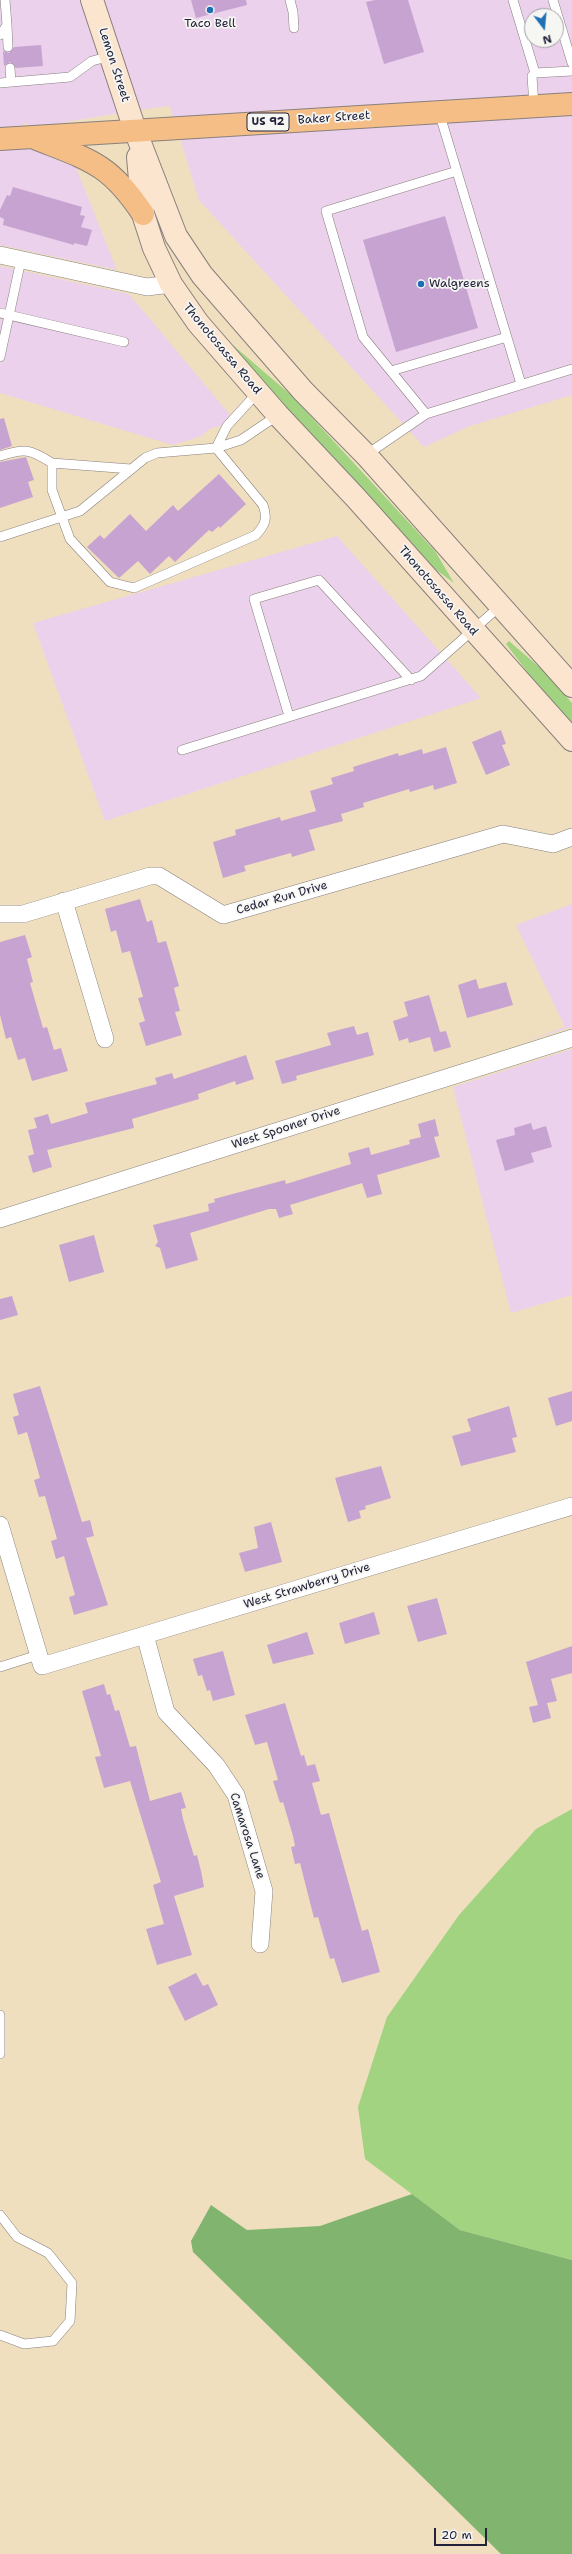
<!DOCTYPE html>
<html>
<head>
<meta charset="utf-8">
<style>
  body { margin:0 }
  #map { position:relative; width:572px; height:2554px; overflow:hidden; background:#efdfbf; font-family:"Shantell Sans",sans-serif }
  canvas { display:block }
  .north { position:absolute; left:524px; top:8px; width:40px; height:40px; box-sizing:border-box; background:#f6f6f2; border:1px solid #a1a1a9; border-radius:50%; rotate:164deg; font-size:11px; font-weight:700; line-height:16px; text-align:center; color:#22223b }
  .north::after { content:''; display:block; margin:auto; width:14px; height:18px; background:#1f6fb2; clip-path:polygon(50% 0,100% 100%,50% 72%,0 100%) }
  .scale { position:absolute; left:434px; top:2528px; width:53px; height:18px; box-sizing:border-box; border:2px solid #22223b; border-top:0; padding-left:5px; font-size:12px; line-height:14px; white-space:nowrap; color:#22223b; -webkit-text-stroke:3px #f6f6f2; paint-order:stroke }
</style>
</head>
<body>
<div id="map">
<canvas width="572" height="2554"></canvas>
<div class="north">N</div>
<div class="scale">20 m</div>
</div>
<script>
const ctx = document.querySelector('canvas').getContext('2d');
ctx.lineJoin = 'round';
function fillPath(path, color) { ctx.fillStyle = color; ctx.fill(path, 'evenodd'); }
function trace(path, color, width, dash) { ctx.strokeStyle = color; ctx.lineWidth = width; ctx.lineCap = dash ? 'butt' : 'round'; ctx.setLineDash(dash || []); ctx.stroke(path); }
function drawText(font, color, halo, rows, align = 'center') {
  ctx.font = font + ' "Shantell Sans",sans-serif'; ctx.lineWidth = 3.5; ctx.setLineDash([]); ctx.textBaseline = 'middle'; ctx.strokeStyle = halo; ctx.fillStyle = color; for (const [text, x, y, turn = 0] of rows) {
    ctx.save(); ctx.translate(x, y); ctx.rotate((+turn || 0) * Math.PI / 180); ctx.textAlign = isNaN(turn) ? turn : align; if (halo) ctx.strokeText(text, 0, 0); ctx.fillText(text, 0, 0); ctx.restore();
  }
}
const built = new Path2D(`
  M0,0H82L120,113L49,125L31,126L24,123L23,127L0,128Z
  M102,0H572V93L173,117L170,106L138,110ZM532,16H556V40H532Z
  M572,114V395L470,426L424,447L199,200L180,138Z
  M29,147L75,165L117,270L0,245V149Z
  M0,266L129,294L236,422L209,429L202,436L173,445L0,393Z
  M337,536L481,698L105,821L33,623Z
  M572,904V1027L524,1042L565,1027L516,925Z
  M572,1049V1295L511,1313L453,1087Z`);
const green = new Path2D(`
  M234,346L291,395L316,422L435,551L454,583L424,561L232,348Z
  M509,641L545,672L572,703V724L541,690L506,644Z
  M572,1809V2260L460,2230L365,2159L358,2107L387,2017L459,1915L536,1829Z`);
const forest = new Path2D(`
  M412,2194L460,2230L572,2260V2554H501L193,2252L191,2241L211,2205L247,2230L320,2226Z`);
const building = new Path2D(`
  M191,0H246L247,5L196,18Z
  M375,0H408L424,52L384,64L366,2Z
  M41,45L43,66L16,68L10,62L4,66L3,51L9,53L14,47Z
  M13,187L82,207L80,215L85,216L81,227L92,230L87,246L74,243V245L3,225L4,219L0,217V210L7,195L10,196Z
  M445,216L478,328L396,352L363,240Z
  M4,418L12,446L0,450V419Z
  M26,457L34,480L28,482L33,497L0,508V462Z
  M219,474L246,504L220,528L219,526L212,532L209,530L175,562L169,556L150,574L138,561L119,578L87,547L100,535L104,539L130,514L146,531L173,505L178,511Z
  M501,730L506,744L502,745L510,765L486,775L472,742Z
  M446,747L457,783L434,790L433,785L410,792L409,789L363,803L364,807L341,814L343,821L309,830L315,850L292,857L291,853L244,866L246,871L223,878L213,842L236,835L235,830L280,817L281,821L316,811L310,791L333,784L331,778L354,771L353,767L398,753L399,756L422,749L423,754Z
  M140,899L147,922L152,920L158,943L166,941L179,986L174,988L180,1011L175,1012L182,1035L146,1046L139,1023L145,1021L138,998L143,997L130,951L122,953L116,930L111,932L105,909Z
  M25,935L32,957L27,959L33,982L30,983L43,1028L47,1027L54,1050L61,1048L68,1071L32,1081L25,1058L18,1060L11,1037L6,1039L0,1015V942Z
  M476,979L479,989L506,982L513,1005L467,1018L458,985Z
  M429,995L440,1032L446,1031L451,1047L434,1052L430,1037L409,1043L408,1038L399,1041L393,1021L408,1016L404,1002Z
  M354,1026L357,1035L368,1032L374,1055L296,1076L297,1080L282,1084L275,1061L331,1045L327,1033Z
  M246,1055L254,1079L236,1085L235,1081L198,1094L199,1099L132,1119L134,1128L47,1150L52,1167L33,1173L28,1156L34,1154L28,1130L37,1128L34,1118L48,1114L51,1124L88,1113L85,1103L157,1084L155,1078L172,1073L174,1079Z
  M435,1119L439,1136L434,1137L440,1157L377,1175L382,1194L367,1198L362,1183L290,1205L293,1214L279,1218L276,1209H269L190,1233L198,1260L166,1269L160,1248L155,1246L158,1242L153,1225L209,1211L208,1204L215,1202L214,1199L285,1180L286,1184L351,1164L348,1153L369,1147L371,1155L410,1144L409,1140L421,1137L418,1124Z
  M531,1123L533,1130L546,1126L552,1147L531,1153L534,1162L505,1171L496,1140L515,1135L514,1128Z
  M94,1235L104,1272L69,1282L59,1245Z
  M12,1296L18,1315L0,1320V1299Z
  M40,1386L82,1522L90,1520L94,1536L86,1538L108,1605L74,1615L69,1597L75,1595L64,1556L56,1559L51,1541L57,1539L45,1496L39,1497L34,1480L40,1478L27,1432L18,1435L13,1417L19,1415L13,1394Z
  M572,1391V1421L556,1426L548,1398Z
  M509,1406L517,1437L512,1438L516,1452L461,1466L452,1436L471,1431L467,1419Z
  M381,1466L391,1498L365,1506L366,1509L359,1511L361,1518L348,1522L335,1478Z
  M271,1522L282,1562L245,1572L239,1553L258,1548L254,1527Z
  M437,1598L447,1634L418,1642L407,1606Z
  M374,1612L380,1634L345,1644L339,1623Z
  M307,1632L314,1654L273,1664L267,1645Z
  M572,1646V1673L551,1679L557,1701L547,1703L551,1718L533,1723L529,1707L538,1705L526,1662Z
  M223,1651L235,1695L213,1701L210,1690L207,1691L202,1675L198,1676L193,1659Z
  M104,1684L107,1695L110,1694L115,1711L119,1710L130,1747L136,1746L150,1801L181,1792L186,1808L181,1809L183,1819L194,1856L197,1855L201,1871L204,1887L174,1896L192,1955L157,1965L146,1929L164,1924L153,1885L161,1882L130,1781L104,1788L95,1757L101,1756L82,1691Z
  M285,1703L301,1756L304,1755L307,1766L315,1764L320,1781L312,1783L321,1815L329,1813L362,1931L368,1929L380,1972L342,1983L334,1958L330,1959L318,1917L314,1918L300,1863L295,1864L291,1847L295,1846L293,1836L283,1802L280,1803L273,1781L278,1780L267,1742L255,1745L245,1715Z
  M196,1973L203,1986L208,1984L218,2005L185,2021L168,1987Z`);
const lane = new Path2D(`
  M290,0L293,12L294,28
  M513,0L535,73
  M553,0L572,63
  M7,25L8,47
  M0,35L7,25L5,0
  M10,68L11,82
  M0,83L70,77L92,61L111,56
  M534,106L532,76L535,73L572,71
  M439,112L521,384
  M0,313L124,342
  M0,357L21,260
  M391,371L507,337
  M258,392L227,426L216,448L241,440L278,415
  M426,414L363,337L326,211L457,171
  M366,455L426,414L572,369
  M0,456C25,448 30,449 52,463
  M0,537L80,511L145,458L157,453L216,448L263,505C268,519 265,525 256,535L134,588L110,582L70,539L52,490V463L131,469
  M289,716L254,599L319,580L411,680
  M182,750L421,676L500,606
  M0,1667L38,1655
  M0,2015V2054
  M0,2215L17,2237L48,2253L72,2283L70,2321L53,2341L24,2344L0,2335`);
const street = new Path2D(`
  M0,255L147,287L171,284
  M64,901L105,1039
  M0,914H23L150,876H159L223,915L503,834L553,844L572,837
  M0,1219L572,1038
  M0,1525L42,1666L572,1506
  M145,1635L166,1712L216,1765L236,1795L264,1891L260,1944`);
const secondary = new Path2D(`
  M92,0L135,130L176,236L202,275L303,391L366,455L572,686
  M138,157L143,214L154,248L171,284L198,323L278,415L356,498L572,740`);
const primary = new Path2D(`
  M0,139L572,104
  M37,139C90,160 110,164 143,214`);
const markers = [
  [210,10,4,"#1f6fb2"],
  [421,284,4,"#1f6fb2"]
];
const shields = [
  [268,122,42]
];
const shieldNames = [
  ["US 92",268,122]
];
const poiNames = [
  ["Taco Bell",210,24],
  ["Walgreens",429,284,"left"]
];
const streetNames = [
  ["Lemon Street",114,65,72],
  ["Baker Street",334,118,-4],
  ["Thonotosassa Road",222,349,50],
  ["Thonotosassa Road",438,591,49],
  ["Cedar Run Drive",282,898,-16],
  ["West Spooner Drive",286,1128,-18],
  ["West Strawberry Drive",307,1586,-17],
  ["Camarosa Lane",247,1836,72]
];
fillPath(built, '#ebd1eb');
fillPath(green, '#a2d381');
fillPath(forest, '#81b56f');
fillPath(building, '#c7a3d1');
trace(lane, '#88807d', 10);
trace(street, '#88807d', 18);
trace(secondary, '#88807d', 24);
trace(primary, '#88807d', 24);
trace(lane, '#fff', 9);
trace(street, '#fff', 17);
trace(secondary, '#fbe5cf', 22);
trace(primary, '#f6be87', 22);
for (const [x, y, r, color] of markers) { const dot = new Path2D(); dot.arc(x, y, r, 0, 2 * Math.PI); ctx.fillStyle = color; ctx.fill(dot); trace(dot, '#f6f6f2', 1.5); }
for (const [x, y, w] of shields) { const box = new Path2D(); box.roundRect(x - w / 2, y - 9, w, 18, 3); ctx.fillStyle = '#f6f6f2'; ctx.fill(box); trace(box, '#22223b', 1); }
drawText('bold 11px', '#22223b', null, shieldNames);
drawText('12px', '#22223b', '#f6f6f2', poiNames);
drawText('12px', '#22223b', '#f6f6f2', streetNames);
</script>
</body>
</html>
